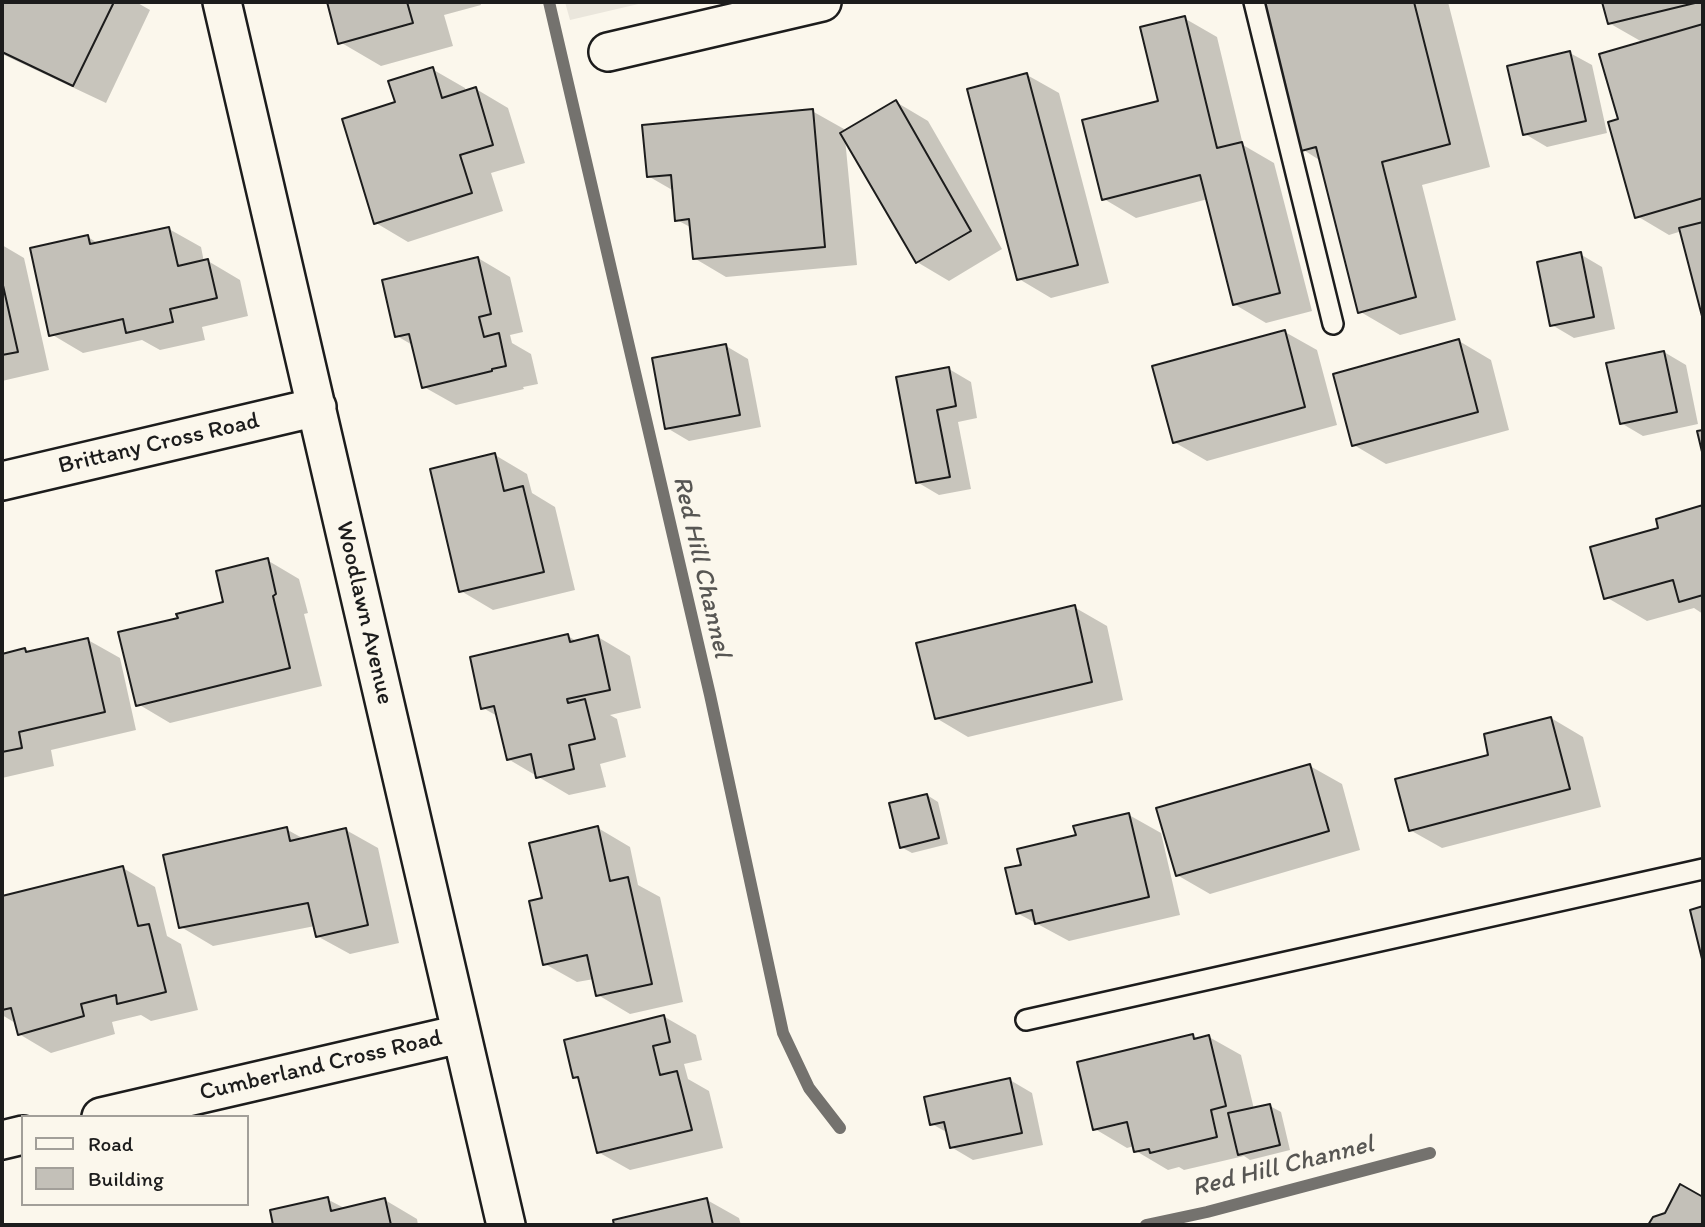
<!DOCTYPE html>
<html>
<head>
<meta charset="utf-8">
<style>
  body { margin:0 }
  #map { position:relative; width:1705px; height:1227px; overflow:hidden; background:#fbf7ec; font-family:Itim,sans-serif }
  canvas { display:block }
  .frame { position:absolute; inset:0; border:4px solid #1c1c1c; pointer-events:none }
  .legend { position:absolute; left:21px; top:1115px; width:228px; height:91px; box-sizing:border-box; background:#fbf7ec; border:2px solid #a29f99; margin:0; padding:9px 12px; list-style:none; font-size:21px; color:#1c1c1c }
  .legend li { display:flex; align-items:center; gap:14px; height:35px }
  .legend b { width:35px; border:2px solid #a29f99 }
</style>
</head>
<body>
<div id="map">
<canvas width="1705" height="1227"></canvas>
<div class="frame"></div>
<ul class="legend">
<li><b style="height:9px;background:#fbf7ec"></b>Road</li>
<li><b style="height:19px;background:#c3c0b8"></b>Building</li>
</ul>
</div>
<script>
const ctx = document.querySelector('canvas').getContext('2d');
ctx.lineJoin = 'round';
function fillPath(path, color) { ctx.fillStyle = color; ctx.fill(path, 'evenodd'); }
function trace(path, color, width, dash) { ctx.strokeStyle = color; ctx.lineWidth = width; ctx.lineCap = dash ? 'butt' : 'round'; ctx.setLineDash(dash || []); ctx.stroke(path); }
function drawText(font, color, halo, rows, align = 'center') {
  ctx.font = font + ' Itim,sans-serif'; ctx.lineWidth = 5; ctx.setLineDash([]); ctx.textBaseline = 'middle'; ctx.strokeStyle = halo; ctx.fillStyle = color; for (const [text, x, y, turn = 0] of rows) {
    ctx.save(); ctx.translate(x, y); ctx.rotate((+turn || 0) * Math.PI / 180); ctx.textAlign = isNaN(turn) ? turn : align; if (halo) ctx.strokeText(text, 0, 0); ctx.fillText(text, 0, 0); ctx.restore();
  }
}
const built = new Path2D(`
  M565,2H647L570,20Z`);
const shadow = new Path2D(`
  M2,2H136L150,10L106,103L2,54Z
  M329,2H480L481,5L444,15L453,46L381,66L340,42Z
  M1278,2H1448L1490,167L1422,185L1456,320L1400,335L1359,311L1321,161L1302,149L1265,5Z
  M1604,2H1703V313L1682,231L1669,235L1637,216L1620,121L1644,43L1609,23Z
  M1184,18L1217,37L1243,145L1274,163L1312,311L1266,323L1234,304L1208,199L1136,218L1104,199L1160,102Z
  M1570,53L1592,65L1607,133L1547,147L1525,134Z
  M432,69L465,88L466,92L476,89L508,108L525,163L491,173L503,211L408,242L376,223L397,103Z
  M1027,75L1059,93L1109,283L1051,298L1019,279Z
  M896,102L928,121L1002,249L949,281L917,262L845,138L857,265L726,277L694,258L692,228L677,220L674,191L648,176L812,111L844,129L845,132Z
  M169,229L201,247L204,262L208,261L240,280L248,316L202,327L205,340L160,350L142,340L83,353L51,334L88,237L99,244Z
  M2,245L24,258L49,370L2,381Z
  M1580,254L1602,267L1615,329L1574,338L1552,325Z
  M478,258L510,277L523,332L510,335L512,343L531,354L538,384L523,387L524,389L456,405L424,387L414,346L397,336Z
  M1285,332L1317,350L1337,425L1207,461L1174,442Z
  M1459,341L1491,360L1509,430L1386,464L1354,445Z
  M726,346L748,359L761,427L689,441L667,428Z
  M1664,352L1686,365L1698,424L1643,436L1621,423Z
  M949,369L971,382L977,418L958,422L971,489L939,495L917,482L898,379Z
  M495,455L527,474L532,493L555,507L575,590L493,610L461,591Z
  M1703,507V614L1694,608L1647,621L1606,597L1660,529L1658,520Z
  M267,560L299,579L308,613L304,614L322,686L170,723L138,704L180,619L225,603Z
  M1074,607L1107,626L1123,700L968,737L936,718Z
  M568,636L578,642L598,637L630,656L641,708L610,715L617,719L626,757L600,764L606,787L569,795L508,759L499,717L483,708Z
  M88,640L120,658L136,730L51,750L54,766L2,778V656L25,650L30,653Z
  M1551,718L1583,737L1601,807L1442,848L1410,830L1490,756Z
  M1310,766L1342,784L1360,850L1210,894L1177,875Z
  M927,795L938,802L948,844L912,853L901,847Z
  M1129,815L1161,833L1180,915L1069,941L1017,913L1078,836Z
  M598,828L630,847L638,885L660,897L683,1002L630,1014L598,995L594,979L577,982L545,964Z
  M286,829L304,839L346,830L378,848L399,943L350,954L317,936L315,926L213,946L181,927Z
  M123,868L155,887L167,936L181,944L198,1010L151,1021L141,1015L112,1022L115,1034L51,1053L19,1034L17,1024L2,1015V898Z
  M663,1016L696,1035L702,1060L684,1064L688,1079L709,1091L723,1148L630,1170L598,1152L581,1081L575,1077Z
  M1193,1036L1198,1039L1209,1037L1241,1055L1254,1109L1270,1106L1281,1112L1290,1150L1250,1160L1244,1156L1184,1170L1179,1167L1168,1170L1136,1151L1134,1146L1127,1148L1095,1129Z
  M1010,1080L1032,1093L1043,1145L973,1160L951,1147L948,1133L932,1124Z
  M327,1199L346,1209L385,1200L417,1219L418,1225H275L272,1212Z
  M707,1200L739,1218L741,1225H616L615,1222Z`);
const stream = new Path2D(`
  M549,2L710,695L783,1033L809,1088L840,1128
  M1146,1225L1207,1212L1430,1153`);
const building = new Path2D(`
  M2,2H114L73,86L2,52Z
  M327,2H407L413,23L338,44Z
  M1271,2H1414L1450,144L1382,162L1416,297L1358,313L1316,147L1301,151L1263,4Z
  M1602,2H1699L1608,24Z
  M1185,16L1217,148L1242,142L1280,293L1233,305L1200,175L1102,200L1082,120L1158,101L1140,27Z
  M1703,24V198L1635,218L1608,122L1618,119L1599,54Z
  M1570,51L1586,121L1523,135L1507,66Z
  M433,67L442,98L476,87L493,145L460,155L472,193L374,224L342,119L395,102L388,81Z
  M1027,73L1078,265L1017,280L967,89Z
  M896,100L971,231L916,263L840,133Z
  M813,109L825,247L693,259L689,219L675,221L671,175L647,177L642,125Z
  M1703,222V320L1679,228Z
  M169,227L178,266L208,259L217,298L170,309L173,322L126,333L123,319L49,336L30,248L88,235L90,244Z
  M1581,252L1594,317L1550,326L1537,262Z
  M478,257L491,314L479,317L484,337L499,333L506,366L492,369V371L422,388L409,334L395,337L382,280Z
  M2,281L18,352L2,355Z
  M1285,330L1305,407L1173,443L1152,366Z
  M1459,339L1478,412L1352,446L1333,374Z
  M726,344L740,415L665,429L652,358Z
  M1664,351L1677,412L1620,424L1606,363Z
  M949,367L956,406L937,410L950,477L916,483L896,377Z
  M1703,430V456L1697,431Z
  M495,453L504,491L523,486L544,572L459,592L430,469Z
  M1703,505V595L1679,602L1673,580L1604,599L1590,547L1658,528L1656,519Z
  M268,558L276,594L273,596L290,668L136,706L118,632L178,618L176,614L223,602L216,571Z
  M1075,605L1092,682L935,719L916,643Z
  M568,634L570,642L598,635L610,690L567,699L568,703L585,699L595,739L569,745L574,769L536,778L531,754L507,760L494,706L481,709L470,657Z
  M88,638L105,712L19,732L22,748L2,752V654L25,648L26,652Z
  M1551,717L1570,789L1409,831L1395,779L1488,755L1484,734Z
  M1310,764L1329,831L1176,876L1156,808Z
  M927,794L939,838L900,848L889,803Z
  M1129,813L1149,897L1035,924L1032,910L1016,914L1005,868L1021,865L1017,849L1076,835L1073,826Z
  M598,826L610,881L628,877L652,984L596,996L587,955L543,965L529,901L542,898L529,843Z
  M287,827L290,841L346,828L368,925L316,937L308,903L179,928L163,855Z
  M123,866L138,926L149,924L166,992L117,1004L116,995L81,1004L84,1016L18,1035L11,1008L2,1010V896Z
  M1703,906V963L1690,910Z
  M664,1015L670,1042L653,1046L660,1075L677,1071L692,1130L597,1153L578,1077L573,1078L564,1040Z
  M1193,1034L1194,1039L1209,1035L1226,1106L1211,1110L1217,1137L1150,1153L1149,1149L1134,1152L1127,1122L1093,1130L1077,1062Z
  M1010,1078L1022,1133L950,1148L944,1122L930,1125L924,1097Z
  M1270,1104L1280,1145L1238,1155L1228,1113Z
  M1680,1184L1703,1197V1225H1648L1653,1217L1665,1213Z
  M328,1197L331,1211L385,1198L391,1225H273L270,1210Z
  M707,1198L713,1225H614L613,1220Z`);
const service = new Path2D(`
  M1254,2L1333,324
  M1026,1020L1703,869`);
const minor = new Path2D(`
  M222,2L506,1225
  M608,52L822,2
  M2,481L317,407
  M101,1117L460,1034
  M2,1140L23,1135`);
const streetNames = [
  ["Brittany Cross Road",159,444,-13],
  ["Woodlawn Avenue",364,613,77],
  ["Cumberland Cross Road",321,1066,-13]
];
const waterNames = [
  ["Red Hill Channel",701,567,77],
  ["Red Hill Channel",1283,1167,-14]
];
fillPath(built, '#eae6dc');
fillPath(shadow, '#0003');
trace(stream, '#74726e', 12);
fillPath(building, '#c3c0b8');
trace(building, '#1c1c1c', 2);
trace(service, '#1c1c1c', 24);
trace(minor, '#1c1c1c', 42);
trace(service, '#fbf7ec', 19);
trace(minor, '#fbf7ec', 37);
drawText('24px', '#1c1c1c', '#fbf7ec', streetNames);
drawText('italic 26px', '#575653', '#fbf7ec', waterNames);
</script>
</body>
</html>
